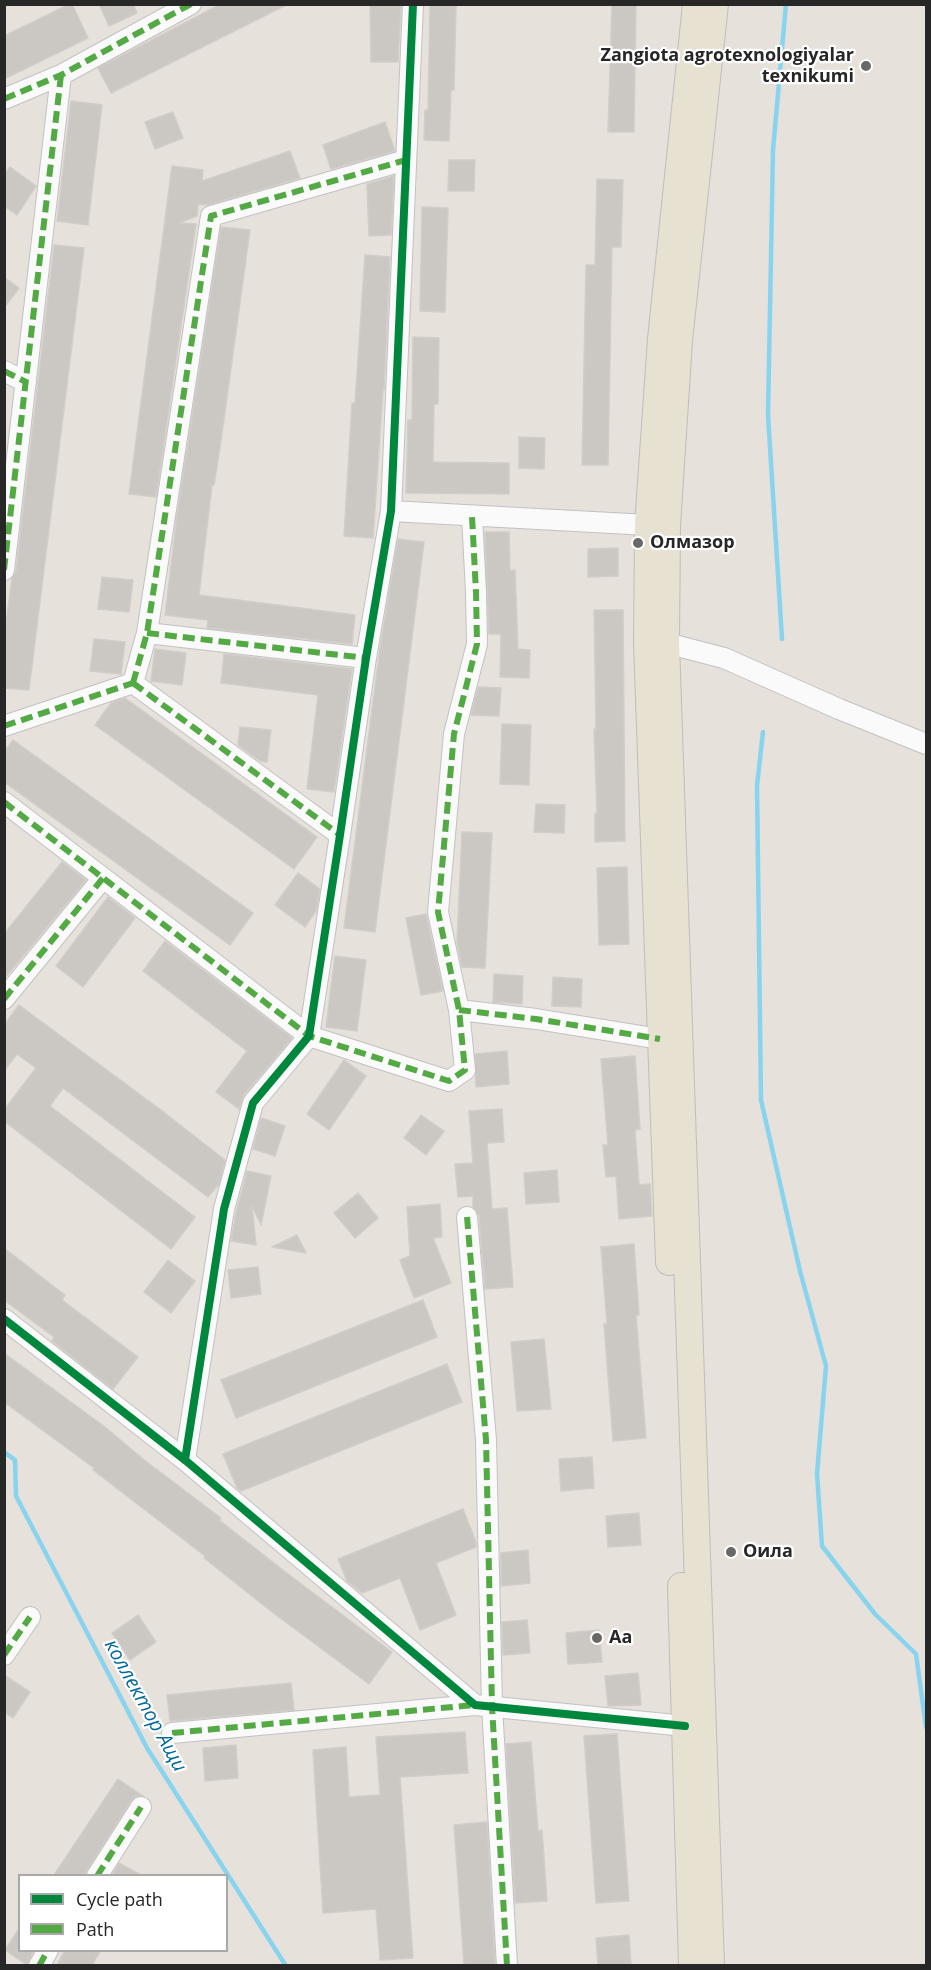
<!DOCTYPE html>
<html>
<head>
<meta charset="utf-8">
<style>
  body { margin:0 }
  #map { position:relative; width:931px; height:1970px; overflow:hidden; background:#e6e1db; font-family:"Open Sans",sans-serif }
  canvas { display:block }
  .frame { position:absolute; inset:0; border:6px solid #272727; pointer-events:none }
  .legend { position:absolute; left:18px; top:1874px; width:210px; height:78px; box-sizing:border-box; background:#fff; border:2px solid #a9a9a9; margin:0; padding:8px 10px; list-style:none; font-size:18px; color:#272727 }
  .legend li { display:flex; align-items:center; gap:12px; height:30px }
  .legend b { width:30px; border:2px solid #a9a9a9 }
</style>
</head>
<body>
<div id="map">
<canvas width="931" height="1970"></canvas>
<div class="frame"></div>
<ul class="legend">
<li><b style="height:8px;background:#00873e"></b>Cycle path</li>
<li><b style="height:8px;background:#53aa44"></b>Path</li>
</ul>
</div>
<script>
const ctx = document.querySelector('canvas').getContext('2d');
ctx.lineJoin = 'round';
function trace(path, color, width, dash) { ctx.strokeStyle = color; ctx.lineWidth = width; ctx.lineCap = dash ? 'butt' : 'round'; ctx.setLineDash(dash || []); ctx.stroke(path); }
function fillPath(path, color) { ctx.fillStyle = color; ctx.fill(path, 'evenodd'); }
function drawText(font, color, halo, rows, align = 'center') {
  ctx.font = font + ' "Open Sans",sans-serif'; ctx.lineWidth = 4.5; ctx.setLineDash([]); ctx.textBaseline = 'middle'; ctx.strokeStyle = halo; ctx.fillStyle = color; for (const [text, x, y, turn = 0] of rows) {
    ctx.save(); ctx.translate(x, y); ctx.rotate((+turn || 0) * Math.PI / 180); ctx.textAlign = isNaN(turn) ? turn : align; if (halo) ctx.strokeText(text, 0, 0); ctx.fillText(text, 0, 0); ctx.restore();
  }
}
const stream = new Path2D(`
  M782,639L768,415L773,150L786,4
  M763,732L757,786L761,1100L800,1271L826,1366L817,1474L822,1546L875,1614L916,1654L926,1727
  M4,1452L15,1460L16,1496L147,1748L286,1966`);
const building = new Path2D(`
  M70,4H72L88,38L4,79V36Z
  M99,4H133L137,13L109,26Z
  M221,4H288L111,93L98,68Z
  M370,4H401L398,62H371Z
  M430,4H456L454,90H451L449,141L424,140L425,110H428Z
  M612,4H636L634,132H608Z
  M71,101L102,105L88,225L57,221Z
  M173,112L183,138L155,149L145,122Z
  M385,122L395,151L331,169L323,145Z
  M290,151L300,178L207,205L198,204L197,216L179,223L196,224L156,497L129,494L172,166L203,170L202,181Z
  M449,160H475L474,191H448Z
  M10,167L36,186L17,215L4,206V174Z
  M394,176L391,235L369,236L367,184Z
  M597,179L623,180L621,247H612L608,465H582L586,265H595Z
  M422,207L448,208L445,312L420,311Z
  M221,227L250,230L221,441L214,485H212L199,595L355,615L352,644L207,628L208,620L165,615L177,516Z
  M54,245L84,248L29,690L4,688V638L12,578L16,571Z
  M365,255L390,257L384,390H383L373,538L344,536L352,403H355Z
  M4,277L19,288L4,308Z
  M413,337L439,338L438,404H434L433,462L509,463V494L406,493L408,420H412Z
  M519,437L545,438L544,469L519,468Z
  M485,532H509L510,571L515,570L518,649L530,650L529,678L500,677L501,634H489Z
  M398,539L424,542L375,932L344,928L379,655Z
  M618,548V576L588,577V549Z
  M102,577L133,580L129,612L98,609Z
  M594,610H623L625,841L595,842V814L597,813L594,729H596Z
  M94,639L125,642L121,674L90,671Z
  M155,649L186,653L182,685L151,681Z
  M224,654L352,669L334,792L307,789L318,695L221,683Z
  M478,687L501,688L499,716L471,715Z
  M125,698L317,837L294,869L95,725L111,703Z
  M502,724L531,725L529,785L500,784Z
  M240,727L271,730L267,762L260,761L238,745Z
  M13,740L253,913L230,945L4,782V752Z
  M536,804L565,805L564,833L534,832Z
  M462,832L492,833L485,968L462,967L457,942Z
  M62,862L86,880L4,979V934Z
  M627,867L629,944L599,945L597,868Z
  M298,873L320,889L316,911L305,927L275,905Z
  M108,897L135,918L83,987L56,966Z
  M426,914L443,991L421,995L406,918Z
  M165,941L292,1038L244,1095L239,1109L216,1092L247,1051L143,971Z
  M335,956L366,960L357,1031L326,1027Z
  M494,974L523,976L522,1004L493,1002Z
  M553,977L582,979L581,1007L552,1006Z
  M19,1005L161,1110L225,1160L219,1184L208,1197L63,1088L50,1106L195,1217L171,1249L4,1121V1110L36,1068L17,1054L4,1071V1025Z
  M507,1051L509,1084L476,1087L475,1054Z
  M635,1056L640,1129L635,1130L639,1185L650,1184L652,1216L619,1219L616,1176L606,1177L603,1145H608L601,1059Z
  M344,1060L366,1076L329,1130L307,1114Z
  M502,1109L504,1142L487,1143L492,1209L507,1208L513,1287L485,1289L479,1215L473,1207V1196L458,1197L455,1164L473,1163L469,1111Z
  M421,1115L444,1131L426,1155L404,1138Z
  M261,1118L285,1126L275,1156L253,1149Z
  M557,1170L559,1202L526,1204L524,1173Z
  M247,1171L271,1176L261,1225L252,1206L256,1245L231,1241L236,1213Z
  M358,1193L378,1218L355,1238L334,1213Z
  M440,1204L442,1237L433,1238L451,1283L414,1298L400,1260L410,1256L407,1207Z
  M297,1235L306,1253L272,1247Z
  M634,1244L639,1315H636L646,1438L613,1441L604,1324H607L601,1247Z
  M4,1248L65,1295L62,1300L138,1357L113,1389L52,1341L54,1337L4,1300Z
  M168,1260L195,1281L171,1313L144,1292Z
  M258,1267L261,1294L231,1298L228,1270Z
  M423,1300L437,1337L236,1418L221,1380Z
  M544,1339L551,1409L517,1411L511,1342Z
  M4,1353L105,1427L143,1459L221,1518L219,1520L288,1574L392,1652L369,1684L272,1612L204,1558L205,1556L93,1470L94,1468L4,1402Z
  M447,1364L462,1402L241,1491L237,1488L223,1454Z
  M592,1457L594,1488L561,1491L559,1459Z
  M463,1509L476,1542V1547L436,1563L456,1615L420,1630L400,1578L362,1593L347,1581L338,1559Z
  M639,1513L641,1545L608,1547L606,1516Z
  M528,1550L530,1583L501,1586V1553Z
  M138,1615L156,1642L130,1660L112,1633Z
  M527,1620L530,1653L503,1655L502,1622Z
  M599,1630L602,1662L568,1664L566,1633Z
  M638,1673L641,1705L608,1706L605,1676Z
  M4,1675L30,1692L13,1718L4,1712Z
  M291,1683L294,1710L170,1721L167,1695Z
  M465,1732L468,1773L400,1777L413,1958L380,1960L376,1909L323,1913L313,1750L346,1747L349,1797L380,1795L376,1737Z
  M617,1734L629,1901L596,1903L584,1736Z
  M531,1742L538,1831L542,1830L547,1901L515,1903L506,1744Z
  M236,1745L238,1778L205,1781L203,1748Z
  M118,1779L143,1796H136L131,1801L87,1870L85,1875H54Z
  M487,1822L495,1965H464L454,1825Z
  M119,1863L141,1875H112Z
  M20,1927V1950H34L27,1965L5,1950Z
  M629,1935L631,1965H598L596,1938Z
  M65,1950H101L92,1965H57Z`);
const minor = new Path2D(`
  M4,99L61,75L191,4
  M4,371L26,382
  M391,511L648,525
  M4,570L61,75
  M147,633L366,658
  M666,643L724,658L839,709L926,744
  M133,683L147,633L211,216L406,160
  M133,683L340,835
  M4,726L133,683
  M4,802L309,1036L449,1081L465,1070L459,1010L438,912L454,734L477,644L476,592L472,516
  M4,999L103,878
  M459,1010L536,1019L660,1039
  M467,1217L486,1440L492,1706L507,1966
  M4,1319L185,1460L475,1705L685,1726
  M185,1460L224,1209L253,1103L309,1036L340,835L366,658L391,511L413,4
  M4,1655L30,1617
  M172,1733L475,1705
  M97,1876L141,1807
  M39,1966L48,1950`);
const major = new Path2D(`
  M669,1262L647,643L648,525L661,339L696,4
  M681,1586L692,1966
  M711,1966L666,643L667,526L679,341L715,4`);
const quiet = new Path2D(`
  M4,99L61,75L191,4
  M4,371L26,382
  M4,570L61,75
  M147,633L366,658
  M133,683L147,633L211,216L406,160
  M133,683L340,835
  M4,726L133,683
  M4,802L309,1036L449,1081L465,1070L459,1010L438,912L454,734L477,644L476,592L472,516
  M4,999L103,878
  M459,1010L536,1019L660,1039
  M467,1217L486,1440L492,1706L507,1966
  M4,1655L30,1617
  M172,1733L474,1705
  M97,1876L141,1807
  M39,1966L48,1950`);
const cycleway = new Path2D(`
  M4,1319L185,1460L475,1705L685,1726
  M185,1460L224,1209L253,1103L309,1036L340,835L366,658L391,511L413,4`);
const markers = [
  [866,66,6,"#6a6866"],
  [638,543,6,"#6a6866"],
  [731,1552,6,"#6a6866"],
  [597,1638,6,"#6a6866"]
];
const poiNames = [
  ["Zangiota agrotexnologiyalar",854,56,"right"],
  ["texnikumi",854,77,"right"],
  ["Олмазор",650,543],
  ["Оила",743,1552],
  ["Аа",609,1638]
];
const waterNames = [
  ["коллектор Ащи",145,1706,61]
];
trace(stream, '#88d4ef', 4.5);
fillPath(building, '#cbc7c3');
trace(building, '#d1cdc8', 1.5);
trace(minor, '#c3c1c2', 22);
trace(major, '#bfbdbb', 28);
trace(minor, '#fbfafa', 20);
trace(major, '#e6e1d0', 26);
trace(quiet, '#53aa44', 6, [12, 6]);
trace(cycleway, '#00873e', 8);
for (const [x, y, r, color] of markers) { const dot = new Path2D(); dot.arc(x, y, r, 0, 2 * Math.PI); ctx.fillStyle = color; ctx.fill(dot); trace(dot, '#fff', 2); }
drawText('bold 18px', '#272727', '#fff', poiNames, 'left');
drawText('italic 20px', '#03699f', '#fff', waterNames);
</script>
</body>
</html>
